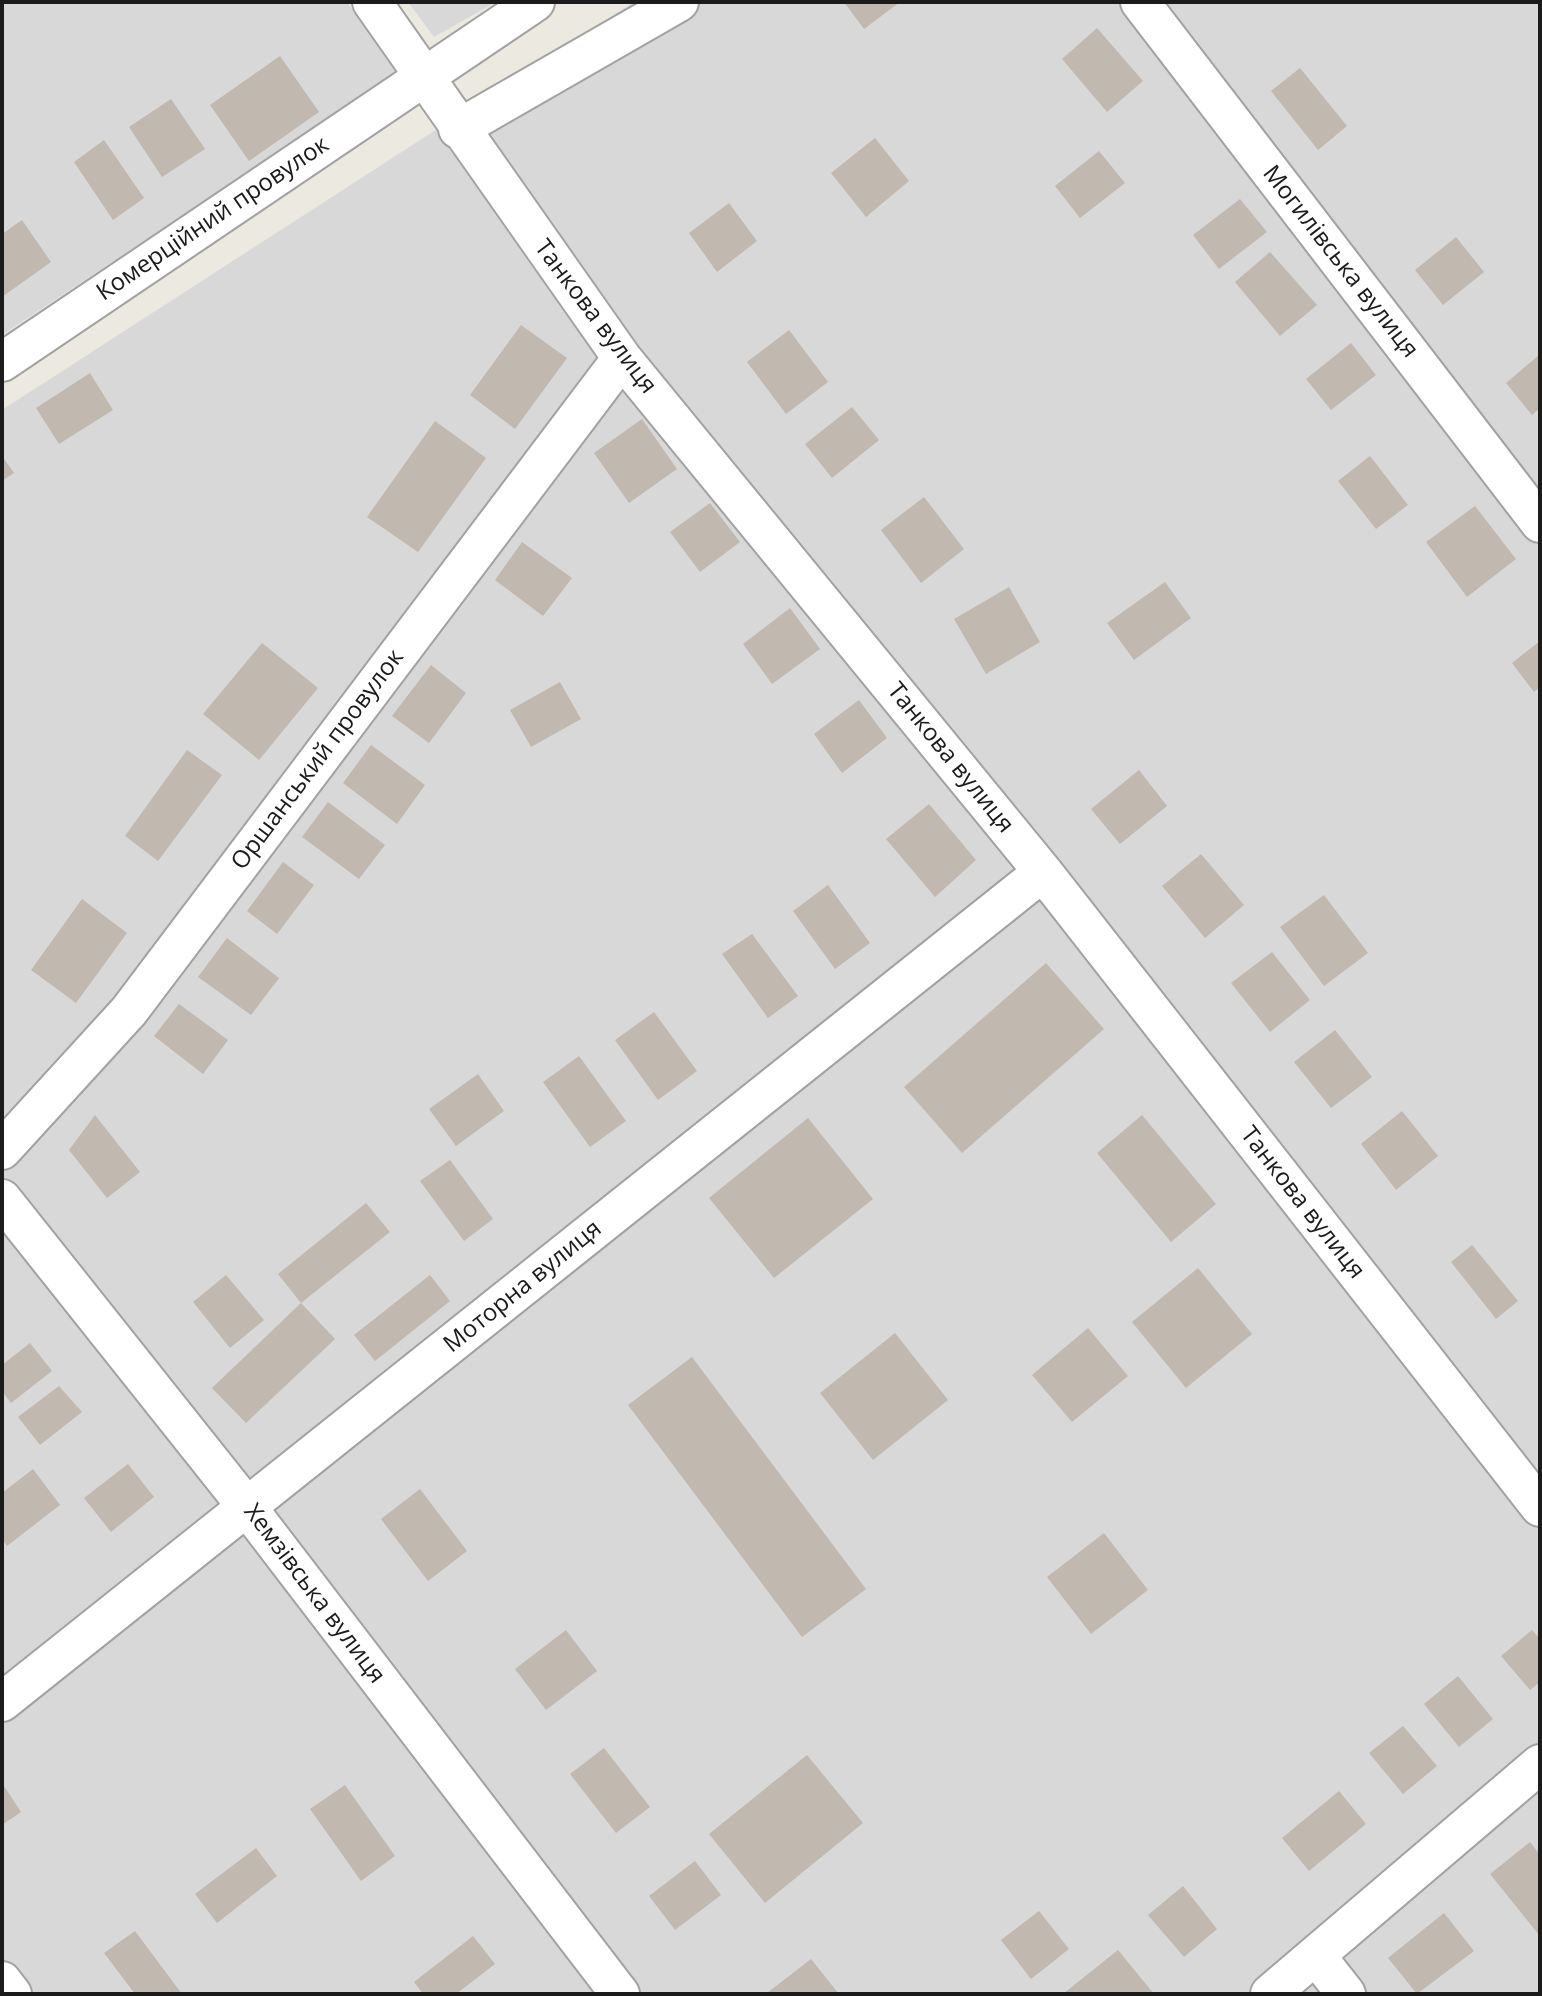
<!DOCTYPE html>
<html>
<head>
<meta charset="utf-8">
<style>
  body { margin:0 }
  #map { position:relative; width:1542px; height:1996px; overflow:hidden; background:#ece9e0; font-family:"Open Sans",sans-serif }
  canvas { display:block }
  .frame { position:absolute; inset:0; border:4px solid #1b1b1b; pointer-events:none }
</style>
</head>
<body>
<div id="map">
<canvas width="1542" height="1996"></canvas>
<div class="frame"></div>
</div>
<script>
const ctx = document.querySelector('canvas').getContext('2d');
ctx.lineJoin = 'round';
function fillPath(path, color) { ctx.fillStyle = color; ctx.fill(path, 'evenodd'); }
function trace(path, color, width, dash) { ctx.strokeStyle = color; ctx.lineWidth = width; ctx.lineCap = dash ? 'butt' : 'round'; ctx.setLineDash(dash || []); ctx.stroke(path); }
function drawText(font, color, halo, rows, align = 'center') {
  ctx.font = font + ' "Open Sans",sans-serif'; ctx.lineWidth = 5; ctx.setLineDash([]); ctx.textBaseline = 'middle'; ctx.strokeStyle = halo; ctx.fillStyle = color; for (const [text, x, y, turn = 0] of rows) {
    ctx.save(); ctx.translate(x, y); ctx.rotate((+turn || 0) * Math.PI / 180); ctx.textAlign = isNaN(turn) ? turn : align; if (halo) ctx.strokeText(text, 0, 0); ctx.fillText(text, 0, 0); ctx.restore();
  }
}
const residential = new Path2D(`
  M2,2H347L397,73L2,335Z
  M408,2H496L434,37Z
  M634,2H1540V1994H2V410Z`);
const building = new Path2D(`
  M844,2H900L864,29Z
  M1097,28L1143,81L1107,112L1062,59Z
  M280,56L319,112L249,161L210,105Z
  M1300,68L1347,126L1318,150L1271,91Z
  M171,99L205,149L162,177L129,127Z
  M875,138L909,181L866,217L831,173Z
  M104,140L144,198L113,220L74,162Z
  M1099,151L1125,183L1080,218L1055,186Z
  M1240,199L1267,232L1219,269L1193,235Z
  M729,203L757,241L717,272L689,233Z
  M22,220L51,262L2,297V234Z
  M1456,237L1484,272L1443,305L1415,270Z
  M1270,252L1317,305L1280,336L1235,282Z
  M521,325L567,358L515,429L470,395Z
  M789,330L828,382L786,414L747,362Z
  M1351,343L1376,375L1331,410L1306,379Z
  M1539,355L1540,408L1532,415L1506,383Z
  M90,373L113,410L59,444L36,408Z
  M852,407L879,440L832,478L805,444Z
  M642,419L677,469L629,503L594,453Z
  M435,421L486,458L418,552L367,517Z
  M2,456L14,473L2,481Z
  M1370,456L1408,505L1376,529L1338,481Z
  M924,497L964,549L921,583L881,530Z
  M710,503L740,542L700,572L670,532Z
  M1475,506L1516,559L1467,597L1426,542Z
  M522,542L572,578L543,616L495,580Z
  M1165,582L1191,618L1134,660L1107,623Z
  M1009,587L1040,642L986,674L954,619Z
  M790,608L820,649L772,684L743,644Z
  M1540,641V687L1534,692L1512,663Z
  M262,643L318,688L259,760L203,714Z
  M431,665L466,693L429,743L392,716Z
  M560,682L581,719L531,747L510,710Z
  M859,700L887,738L842,773L814,734Z
  M371,745L425,785L397,824L343,783Z
  M187,750L222,775L158,861L125,836Z
  M1139,770L1167,806L1120,844L1091,809Z
  M328,802L385,845L359,879L302,837Z
  M929,804L976,860L935,897L886,839Z
  M1201,854L1244,905L1205,938L1162,886Z
  M283,862L314,885L277,934L247,911Z
  M828,885L870,943L835,969L793,911Z
  M1324,895L1368,953L1324,986L1280,927Z
  M82,899L127,933L76,1003L31,970Z
  M752,934L798,996L768,1018L722,954Z
  M227,938L279,978L251,1015L198,977Z
  M1272,952L1310,1000L1270,1032L1231,983Z
  M1046,963L1104,1029L962,1153L904,1087Z
  M179,1004L228,1040L203,1074L154,1036Z
  M654,1012L697,1071L658,1100L615,1040Z
  M1335,1030L1372,1077L1331,1108L1294,1062Z
  M579,1056L626,1121L590,1147L543,1082Z
  M478,1074L504,1111L456,1146L429,1109Z
  M1402,1111L1438,1156L1396,1190L1361,1144Z
  M95,1115L140,1172L107,1198L69,1150Z
  M1142,1115L1216,1204L1171,1242L1097,1153Z
  M808,1118L873,1199L774,1278L709,1198Z
  M450,1160L493,1219L464,1241L420,1181Z
  M366,1203L390,1232L301,1303L278,1274Z
  M1472,1245L1518,1301L1496,1319L1451,1262Z
  M1198,1268L1252,1334L1186,1388L1132,1322Z
  M226,1275L264,1320L230,1348L193,1302Z
  M430,1275L450,1301L375,1361L354,1335Z
  M301,1303L335,1339L246,1423L212,1388Z
  M1088,1328L1128,1376L1072,1422L1032,1375Z
  M895,1333L948,1400L873,1460L820,1393Z
  M30,1343L52,1371L11,1403L2,1391V1365Z
  M692,1357L866,1589L802,1637L628,1405Z
  M59,1386L82,1412L40,1445L18,1417Z
  M128,1464L154,1497L111,1532L84,1498Z
  M33,1469L60,1505L7,1546L2,1539V1493Z
  M420,1489L467,1551L428,1581L381,1519Z
  M1104,1533L1148,1590L1091,1634L1047,1577Z
  M566,1630L597,1671L546,1710L515,1669Z
  M1532,1630L1540,1639V1682L1530,1690L1501,1656Z
  M1458,1676L1493,1719L1459,1747L1424,1704Z
  M1403,1726L1437,1766L1403,1794L1369,1753Z
  M604,1748L650,1807L616,1833L570,1774Z
  M807,1755L863,1823L765,1903L709,1834Z
  M2,1783L21,1812L2,1825Z
  M345,1785L395,1856L361,1881L310,1809Z
  M1339,1791L1366,1824L1309,1871L1282,1838Z
  M1530,1842L1540,1855L1539,1935L1490,1874Z
  M256,1848L277,1876L217,1923L195,1894Z
  M695,1861L721,1895L675,1930L649,1896Z
  M1183,1886L1217,1929L1184,1957L1148,1915Z
  M1039,1911L1069,1949L1031,1979L1001,1940Z
  M1444,1913L1474,1951L1417,1994L1388,1958Z
  M135,1931L182,1994H135L104,1953Z
  M473,1936L495,1964L456,1994H423L414,1982Z
  M1118,1950L1154,1994H1063Z
  M811,1959L839,1994H768L767,1993Z`);
const minor = new Path2D(`
  M372,2L622,358L1043,872L1540,1507
  M1140,2L1540,523
  M458,129L679,2
  M2,362L535,2
  M2,1150L129,1011L622,358
  M2,1199L247,1507L620,1994
  M2,1702L1043,872
  M1317,1957L1346,1994
  M2,1981L12,1994
  M1270,1994L1540,1764`);
const streetNames = [
  ["Комерційний провулок",213,219,-34],
  ["Могилівська вулиця",1340,262,52],
  ["Танкова вулиця",595,317,53],
  ["Танкова вулиця",950,758,51],
  ["Оршанський провулок",318,760,-53],
  ["Танкова вулиця",1302,1203,52],
  ["Моторна вулиця",523,1287,-39],
  ["Хемзівська вулиця",314,1594,53]
];
fillPath(residential, '#d9d8d8');
fillPath(building, '#c1b8b0');
trace(minor, '#a2a2a2', 42);
trace(minor, '#fff', 38);
drawText('24px', '#1b1b1b', '#fff', streetNames);
</script>
</body>
</html>
